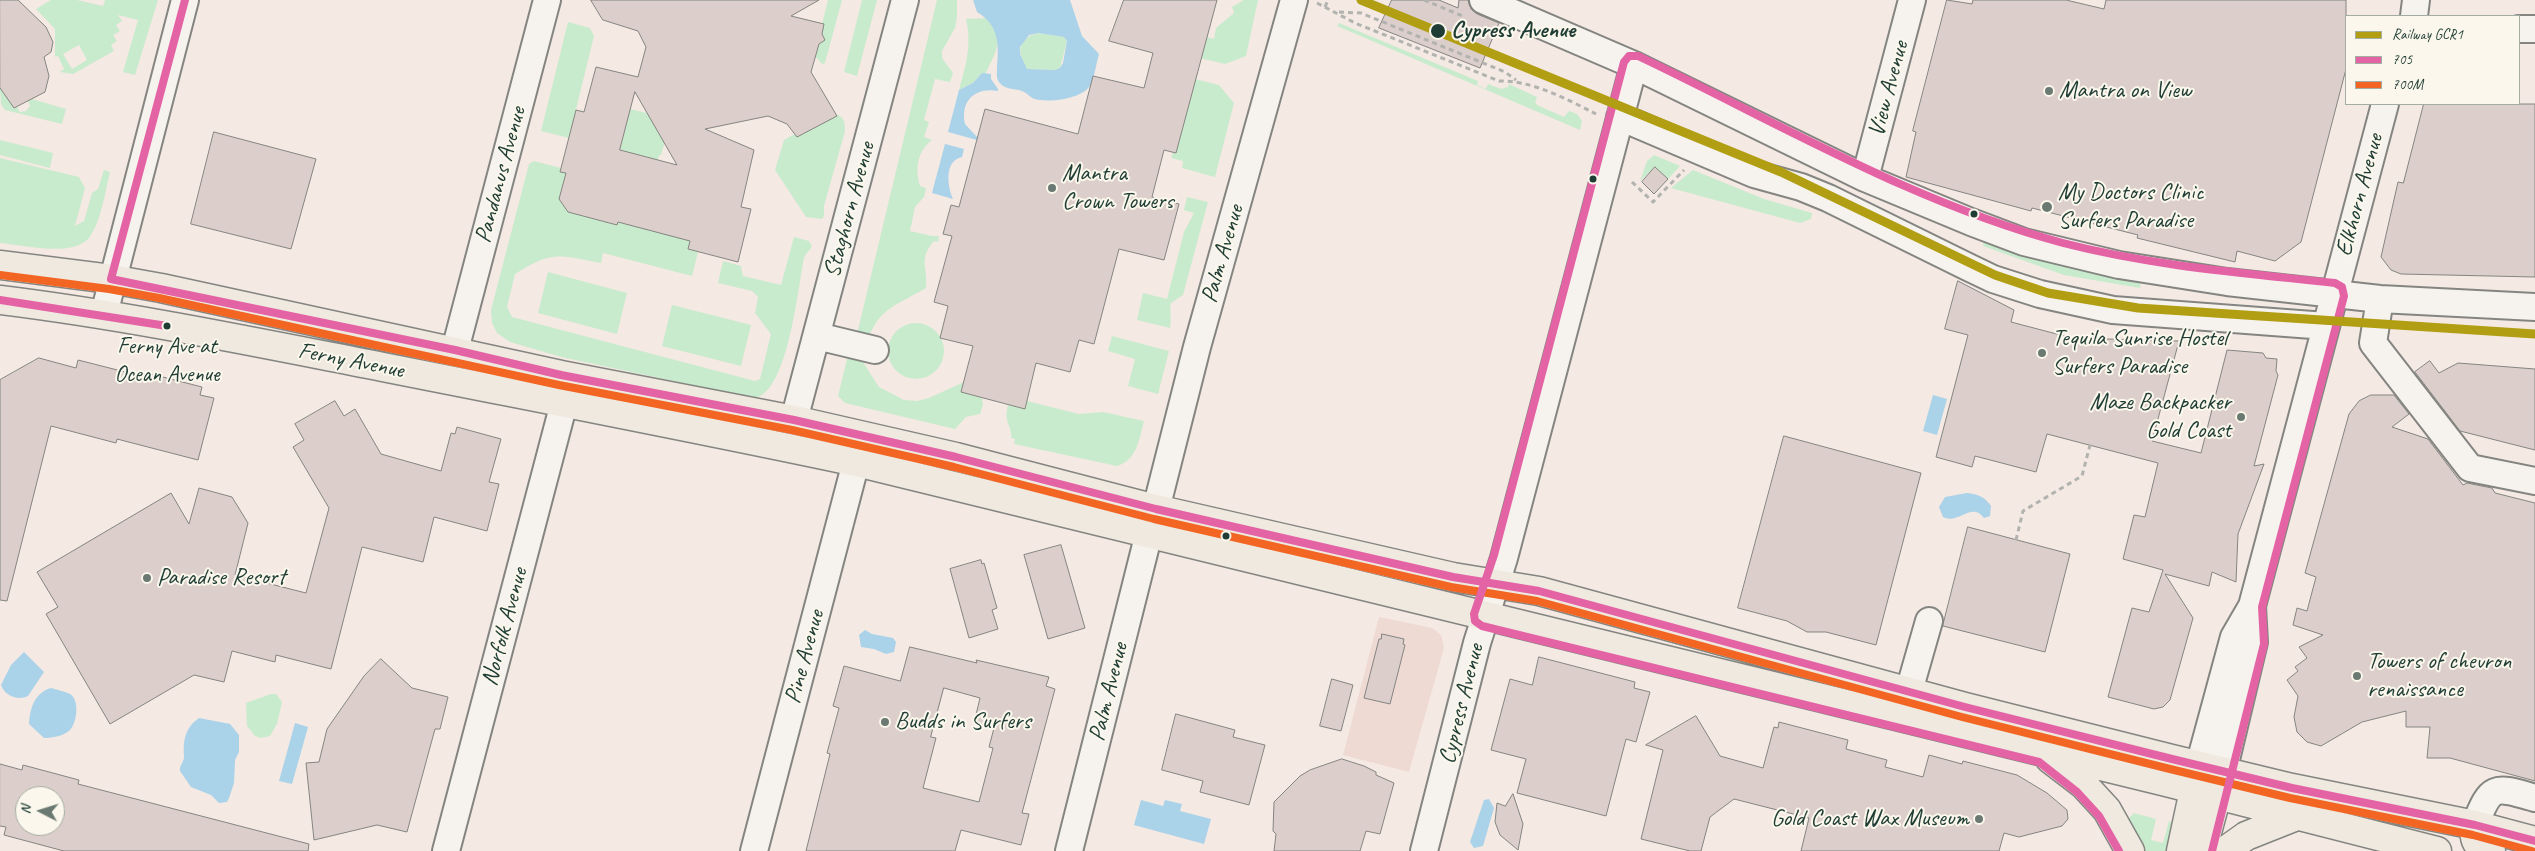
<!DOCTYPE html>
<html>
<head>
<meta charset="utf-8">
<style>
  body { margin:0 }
  #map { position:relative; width:2535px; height:851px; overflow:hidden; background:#f4e9e3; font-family:Caveat,sans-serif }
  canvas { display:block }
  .legend { position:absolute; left:2345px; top:15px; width:175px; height:90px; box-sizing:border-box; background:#fbf7ec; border:1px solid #a3ada2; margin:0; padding:6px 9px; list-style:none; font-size:15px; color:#1f3d34 }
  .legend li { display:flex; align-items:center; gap:10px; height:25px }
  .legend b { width:25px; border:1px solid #a3ada2 }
  .north { position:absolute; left:15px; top:786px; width:50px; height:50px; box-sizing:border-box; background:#fbf7ec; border:1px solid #a3ada2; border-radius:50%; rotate:275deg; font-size:14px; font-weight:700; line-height:20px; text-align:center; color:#1f3d34 }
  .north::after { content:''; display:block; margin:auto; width:18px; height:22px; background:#6a7971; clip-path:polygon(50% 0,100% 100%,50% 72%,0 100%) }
</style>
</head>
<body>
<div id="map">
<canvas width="2535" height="851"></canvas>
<ul class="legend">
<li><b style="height:6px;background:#b19e12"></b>Railway GCR1</li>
<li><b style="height:6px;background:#e463a4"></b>705</li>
<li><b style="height:6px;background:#f26522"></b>700M</li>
</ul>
<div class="north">N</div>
</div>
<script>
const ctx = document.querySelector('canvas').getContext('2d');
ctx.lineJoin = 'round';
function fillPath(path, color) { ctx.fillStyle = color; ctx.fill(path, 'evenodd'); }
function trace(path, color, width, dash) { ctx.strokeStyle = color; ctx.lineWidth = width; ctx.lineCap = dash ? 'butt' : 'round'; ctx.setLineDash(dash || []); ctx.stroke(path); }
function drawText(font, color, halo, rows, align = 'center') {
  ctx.font = font + ' Caveat,sans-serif'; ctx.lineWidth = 4; ctx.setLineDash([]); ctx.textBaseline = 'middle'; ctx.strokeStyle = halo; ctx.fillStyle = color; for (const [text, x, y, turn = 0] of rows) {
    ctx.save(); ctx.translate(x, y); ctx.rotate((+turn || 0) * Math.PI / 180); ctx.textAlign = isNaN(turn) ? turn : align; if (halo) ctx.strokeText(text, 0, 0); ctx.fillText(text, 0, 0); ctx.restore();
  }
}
const built = new Path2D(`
  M1379,617L1432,628L1441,635L1444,648L1409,772L1343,755Z`);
const green = new Path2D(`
  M51,0H77L103,6L105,0H158L135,75L123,72L138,20L118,15L122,21L116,25L120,31L113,35L117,41L111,45L114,51L73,74L60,72L64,69L58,56L55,57V29L36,9ZM79,45L87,60L72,69L63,54Z
  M828,0H842L825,63L822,64L817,58L808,55V52L816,54L819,44L825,40L822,34L824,25L822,24Z
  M862,0H877L857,76L844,72Z
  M937,0H957V17L955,28L942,51V58L953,73L950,82L935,79L924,120L929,122L924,137L932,140C917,152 915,168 920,186L926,188L924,197L915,207L910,231L932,236H939L938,242L934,241C918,259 928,268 926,288C901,303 879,308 869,337L857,334Z
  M1244,0H1258L1246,56L1225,64L1183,54L1207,37L1214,39L1216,28L1234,13L1232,7Z
  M988,18C1004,43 997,48 986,73L981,74L973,83L959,90C966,65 972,45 966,19Z
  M568,22L590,28L594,36L569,138L541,131Z
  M1339,23L1478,81L1477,85L1486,89L1488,84L1501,89L1508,87L1509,84L1537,97L1535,102L1537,105L1564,117L1569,111L1577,114L1582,121L1580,130L1337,26Z
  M1038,33L1064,37L1067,41L1060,68L1055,70L1027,69C1015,54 1019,37 1038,33Z
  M1195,79L1219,85L1234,103L1215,177L1182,168L1183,161L1171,158L1173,152L1176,153Z
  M2,87L14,108L17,107L20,112L26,111L30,106L28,101L32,99L66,109L62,124L5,110L1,104L0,88Z
  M630,109L659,116L665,141L661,155H659L658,160L640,155L690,241L688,249L698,252L692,276L603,253L601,263C559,255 553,250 515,274L507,307L512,317L755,381L760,379L771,334L755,313L758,297L752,291L718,283L723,261L741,266L743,276L781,285L794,237L809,241L812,246C810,251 806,252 804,258C798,286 788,394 754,398L561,357L510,342L497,333L492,323L491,310L529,164L534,161L561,168L560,172L566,173L559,198L568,212L617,225L633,166L617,161Z
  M831,114C843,114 845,120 845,131L824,206V216L822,219L806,217L775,170L784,140Z
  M0,140L53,153L50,168L0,155Z
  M1654,155L1680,166L1668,179L1655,167L1640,181L1647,161Z
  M0,158L79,177L85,188L75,226L84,221L92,193L98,189L104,170L110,172C105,192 102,217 91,235C77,259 24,245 0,243Z
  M1693,170L1764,199L1812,213L1811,219L1800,223L1671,188Z
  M1187,197L1208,202L1183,295L1171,303C1169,312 1172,318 1170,328L1137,320L1143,293L1167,299L1184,232L1194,213L1184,210Z
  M1984,241L2029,255L2141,280L2140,288L2064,275L1983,246Z
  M548,272L627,293L617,334L538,313Z
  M672,305L751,325L741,366L662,346Z
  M888 351a28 28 0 1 1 56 0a28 28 0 1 1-56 0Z
  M1112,336L1169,351L1158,394L1128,386L1135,359L1108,351Z
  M848,355L861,359L879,387L904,400L917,401L929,398L964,382L961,392L982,398L983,405L980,414L966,417L955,429L845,403L838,396Z
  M1027,401L1079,414L1103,412L1144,421C1139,440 1137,460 1117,466L1014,444L1015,439L1011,438C1013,426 1003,424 1008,405L1025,409Z
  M271,694H276L282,702L277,724L270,736L261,738L255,736L247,726L246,703Z
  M2134,813L2156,819L2151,840L2163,843L2169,821L2176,823L2169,851H2139L2125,822Z`);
const water = new Path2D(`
  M973,0H1070L1082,36L1099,54C1096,64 1095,75 1091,84C1084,99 1049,103 1035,99C1030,98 1028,93 1022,91C1014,88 1004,90 999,82C996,78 997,73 997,68C999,44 999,25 977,12ZM1038,33L1064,37L1067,41L1063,63L1060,68L1055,70L1027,69L1020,54V47L1029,35Z
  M982,73L991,74V79L998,89V91C975,87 960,101 965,124L978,138L977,140L948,132L959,90L973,83Z
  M945,144L964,149L962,157C943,161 948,188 953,199L932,193Z
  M1933,395L1947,399L1937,435L1923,431Z
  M1967,493C1978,494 1985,497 1991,506L1990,516L1984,518C1971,501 1959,525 1943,517L1939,507L1945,497Z
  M865,630L872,634L893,638L896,642L894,652L886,654L874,649L861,647L859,635Z
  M24,652L44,672L28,696C18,701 5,696 1,685L11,665Z
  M51,688C57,690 64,691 70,694C80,700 77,723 70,730C64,736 52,738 44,738L29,724C30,709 34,693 51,688Z
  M199,718L230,724L239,735V752L235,760L234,783L229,798L227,802L219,803L211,795L191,787L180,771C179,765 185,761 184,756C183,740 185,728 199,718Z
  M295,723L308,727L292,784L279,781Z
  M1489,799L1494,808L1483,846L1474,848L1470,842L1484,800Z
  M1141,800L1163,806L1165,800L1182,804L1180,811L1211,819L1204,844L1134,825Z`);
const building = new Path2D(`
  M0,0H18L46,27L53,42L51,52L44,57L49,76L45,92L14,108L0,88Z
  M591,0H819L791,16L824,24L822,34L825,40L819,44L811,72L837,116L797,137L787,124L768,116L705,129L754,150L741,207L751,209L738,262L688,249L690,241L618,222L617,225L568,212L559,199L566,173L560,172L576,110L584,112L596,67L638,77L646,47L638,31L603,20ZM635,92L677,165L620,150Z
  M1124,0H1217L1176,153L1164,150L1152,197L1179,204L1164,260L1119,249L1094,344L1079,340L1070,372L1036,363L1025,409L961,392L973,346L940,338L948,306L934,302L952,236L943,234L951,205L959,207L985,109L1078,134L1093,76L1144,88L1153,53L1109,41Z
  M1392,0H1439L1458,8L1459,0H1468L1471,9L1477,14L1499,23L1480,68L1379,28Z
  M1947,0L1972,4L1973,0H2066L2104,9L2106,0H2346V69L2301,242L2275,261L2237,251L2235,262L2137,238L2138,235L2032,208L2031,211L1906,177L1916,132L1913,131Z
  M2424,104H2535V277L2401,274L2391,270L2381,257L2398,182L2403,183Z
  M214,132L316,159L291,249L191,224Z
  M1655,167L1668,179L1654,194L1642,182Z
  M1958,281L2014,310L2011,322L2072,338L2179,341L2152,441L2201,453L2227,350L2263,353L2266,358L2277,359L2276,371L2278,375L2254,466L2264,464L2238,534L2236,582L2212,572L2209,586L2165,574L2193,618L2170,700L2163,707L2154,709L2108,697L2132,608L2149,612L2163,570L2123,559L2134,515L2145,517L2158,463L2047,434L2036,472L1975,456L1972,467L1936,457L1968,335L1945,329Z
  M39,358L76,368L78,360L145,377L147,373L202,387L200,395L214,398L198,460L117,439L116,443L51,426L7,601L0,600V380Z
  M2430,361L2439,373L2458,363L2535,369V450L2460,431L2415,372Z
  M2371,395H2394L2409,414L2392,427L2428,439L2463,485L2467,483L2492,488L2495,493L2535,503V781L2450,758H2427L2430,727H2406V711L2362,722L2321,746L2307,742L2297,732L2294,717L2298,696L2287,680L2298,671L2295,667L2307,658L2299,647L2323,635L2293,625L2297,608L2307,611L2316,577L2305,573L2349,414L2359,401Z
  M335,401L344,416L355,409L381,454L441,471L451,433L455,434L457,427L501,439L489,482L499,484L487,531L434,517L423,562L362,547L331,669L276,655L275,662L232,651L224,682L194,675L110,724L46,614L58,607L37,572L171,493L189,524L199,488L232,497L248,523L235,575L306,593L329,508L293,447L304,440L295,424Z
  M1784,436L1921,473L1876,645L1826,632H1807L1787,621L1738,608Z
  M1968,527L2070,554L2045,652L1943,626Z
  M1061,545L1085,628L1048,639L1024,555Z
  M981,560L982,564L984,563L997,608L992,610L998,629L969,638L950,569Z
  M1382,634L1404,639L1403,644L1405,645L1390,704L1364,698L1379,639H1381Z
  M910,647L977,663L976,660L1049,677L1046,686L1055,689L1022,813L1029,814L1021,845L961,830L955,851H806L830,754L827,753L839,708L833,706L844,666L900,681ZM944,688L980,698L974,723L994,728L989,747L993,748L979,802L923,788L936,738L931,737Z
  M1539,657L1635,682L1634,688L1650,692L1636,742L1626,739L1606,816L1517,793L1526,759L1491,750L1510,679L1532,685Z
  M381,659L412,688L448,697L440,729H435L407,832L377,825L314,840L306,763L319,762L327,729L364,676Z
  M1332,679L1353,685L1341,731L1320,726Z
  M1176,714L1235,730L1233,737L1265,745L1249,805L1200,792L1203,781L1162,770Z
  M1696,716L1720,756L1763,768L1774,727L1778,728L1779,722L1848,740L1846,749L1887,760L1885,767L1923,777L1929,755L1962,764L1963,761L2017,775L2047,793L2067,810L2068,819L2062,826L2019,837L2004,833L1999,851H1801L1809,818L1734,799L1710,817L1701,851H1690L1641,839L1663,750L1646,745Z
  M1342,759L1364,766L1376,772V775L1394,783L1380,834L1366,831L1360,851H1274L1276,834L1273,831L1274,802L1300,776L1310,770Z
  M0,764L22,770L23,765L79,780L78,784L309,844L308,851H64L4,835L6,827L0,826ZM25,796H55V826H25Z
  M1513,794L1523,824L1518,850L1500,835L1495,822L1497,803L1505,806Z`);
const path = new Path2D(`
  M1424,0L1465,17
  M1317,3L1355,23L1499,81C1531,80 1567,99 1596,114
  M1325,7L1328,0
  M1339,12L1361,13L1505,72L1516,80
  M1632,182L1653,202L1684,170
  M2016,540L2023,511L2082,476L2090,445`);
const minor = new Path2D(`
  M1483,0L1634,65L1865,178L1971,222L2024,242L2119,265L2227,282L2380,299L2535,307
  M2414,16L2416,0
  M2519,29H2535
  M1620,117L1754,174L1801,187L1828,198L1968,267L1993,279L2040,294L2113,310L2326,326
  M1865,178L1912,0
  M2380,299L2373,343L2470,468L2535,481
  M104,314L185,0
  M817,336L875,350
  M455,350L547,0
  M794,420L905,0
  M1156,509L1197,347L1294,0
  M1909,691L1929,621
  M2199,766L2234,637L2252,606L2385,104
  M2223,772L2254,642L2252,606
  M2475,825C2491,784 2494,786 2535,798
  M446,851L564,403
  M754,851L856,462
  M1069,851L1149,533
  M1424,851L1477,643L1504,558L1634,65`);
const major = new Path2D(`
  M2181,851L2199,767
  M2202,851L2223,773`);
const highway = new Path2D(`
  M0,265L111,279L161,288L561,375L794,420L956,457L1156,509L1453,577L1539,591L1965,707L2172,759L2292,788L2475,825L2535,841
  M0,300C130,316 259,343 388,368C544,399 701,429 856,462L2166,782L2437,851
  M2050,759L2084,785L2107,810L2130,851
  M2475,825C2473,840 2476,846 2491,851
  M2225,851L2246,836L2299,815`);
const bus1 = new Path2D(`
  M185,0L111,279L455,350L561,375L794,420L956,457L1156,509L1453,577L1539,591L1965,707L2172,759L2292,788L2475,825L2535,841
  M0,300L167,326`);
const bus2 = new Path2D(`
  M0,275L109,289L159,298L559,385L792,430L954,467L1154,519L1451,587L1537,601L1962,717L2170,769L2290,798L2473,835L2532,851`);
const bus3 = new Path2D(`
  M2119,851L2099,816L2077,792L2039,762L1482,626L1475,621L1474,614L1494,555L1624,62L1629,56H1638C1777,122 1913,203 2063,243C2152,266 2244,273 2335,283L2342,287L2344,296L2262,607L2264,644L2212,851`);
const rail1 = new Path2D(`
  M1361,0L1781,172L1995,275L2048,293L2138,308L2535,334`);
const markers = [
  [1438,31,8,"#1f3d34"],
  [2049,91,5,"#6a7971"],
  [1593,179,4.5,"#1f3d34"],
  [1052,188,5,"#6a7971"],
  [2047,207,6,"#6a7971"],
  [1974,214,4.5,"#1f3d34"],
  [167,326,4.5,"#1f3d34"],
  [2042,353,5,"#6a7971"],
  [2241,417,5,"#6a7971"],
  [1226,536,4.5,"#1f3d34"],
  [147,578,5,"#6a7971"],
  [2357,676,5,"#6a7971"],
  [885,722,5,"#6a7971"],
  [1979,819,5,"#6a7971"]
];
const busNames = [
  ["Ferny Ave at",167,347],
  ["Ocean Avenue",167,375]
];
const stopNames = [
  ["Cypress Avenue",1451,31]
];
const streetNames = [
  ["View Avenue",1889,89,-75],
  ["Pandanus Avenue",501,175,-75],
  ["Elkhorn Avenue",2360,195,-75],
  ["Staghorn Avenue",850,210,-75],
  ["Palm Avenue",1223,254,-74],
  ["Ferny Avenue",351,361,11],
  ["Norfolk Avenue",505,627,-75],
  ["Pine Avenue",805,657,-75],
  ["Palm Avenue",1109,692,-76],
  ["Cypress Avenue",1462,704,-76]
];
const poiNames = [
  ["Mantra on View",2059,91],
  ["Mantra",1062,174],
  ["Crown Towers",1062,202],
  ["My Doctors Clinic",2058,193],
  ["Surfers Paradise",2058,221],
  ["Tequila Sunrise Hostel",2052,339],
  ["Surfers Paradise",2052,367],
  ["Maze Backpacker",2231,403,"right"],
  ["Gold Coast",2231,431,"right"],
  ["Paradise Resort",157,578],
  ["Towers of chevron",2367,662],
  ["renaissance",2367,690],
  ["Budds in Surfers",895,722],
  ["Gold Coast Wax Museum",1969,819,"right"]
];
fillPath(built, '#eedad3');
fillPath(green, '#c9ebcd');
fillPath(water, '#aad2e9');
fillPath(building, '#dcceca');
trace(building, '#848581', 1);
trace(minor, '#848581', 30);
trace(major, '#848581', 31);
trace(highway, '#848581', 31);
trace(path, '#b2b3af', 3, [5, 4]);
trace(minor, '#f6f3ef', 26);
trace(major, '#efe9e0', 28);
trace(highway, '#efe9e0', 28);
trace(bus1, '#e463a4', 8);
trace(bus2, '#f26522', 8);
trace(bus3, '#e463a4', 8);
trace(rail1, '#b19e12', 9);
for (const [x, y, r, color] of markers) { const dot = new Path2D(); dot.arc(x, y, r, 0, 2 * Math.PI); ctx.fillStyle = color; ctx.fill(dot); trace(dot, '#fbf7ec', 2); }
drawText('23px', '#1f3d34', '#fbf7ec', busNames);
drawText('bold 24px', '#1f3d34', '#fbf7ec', stopNames, 'left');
drawText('24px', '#1f3d34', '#fbf7ec', streetNames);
drawText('24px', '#1f3d34', '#fbf7ec', poiNames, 'left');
</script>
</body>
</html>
